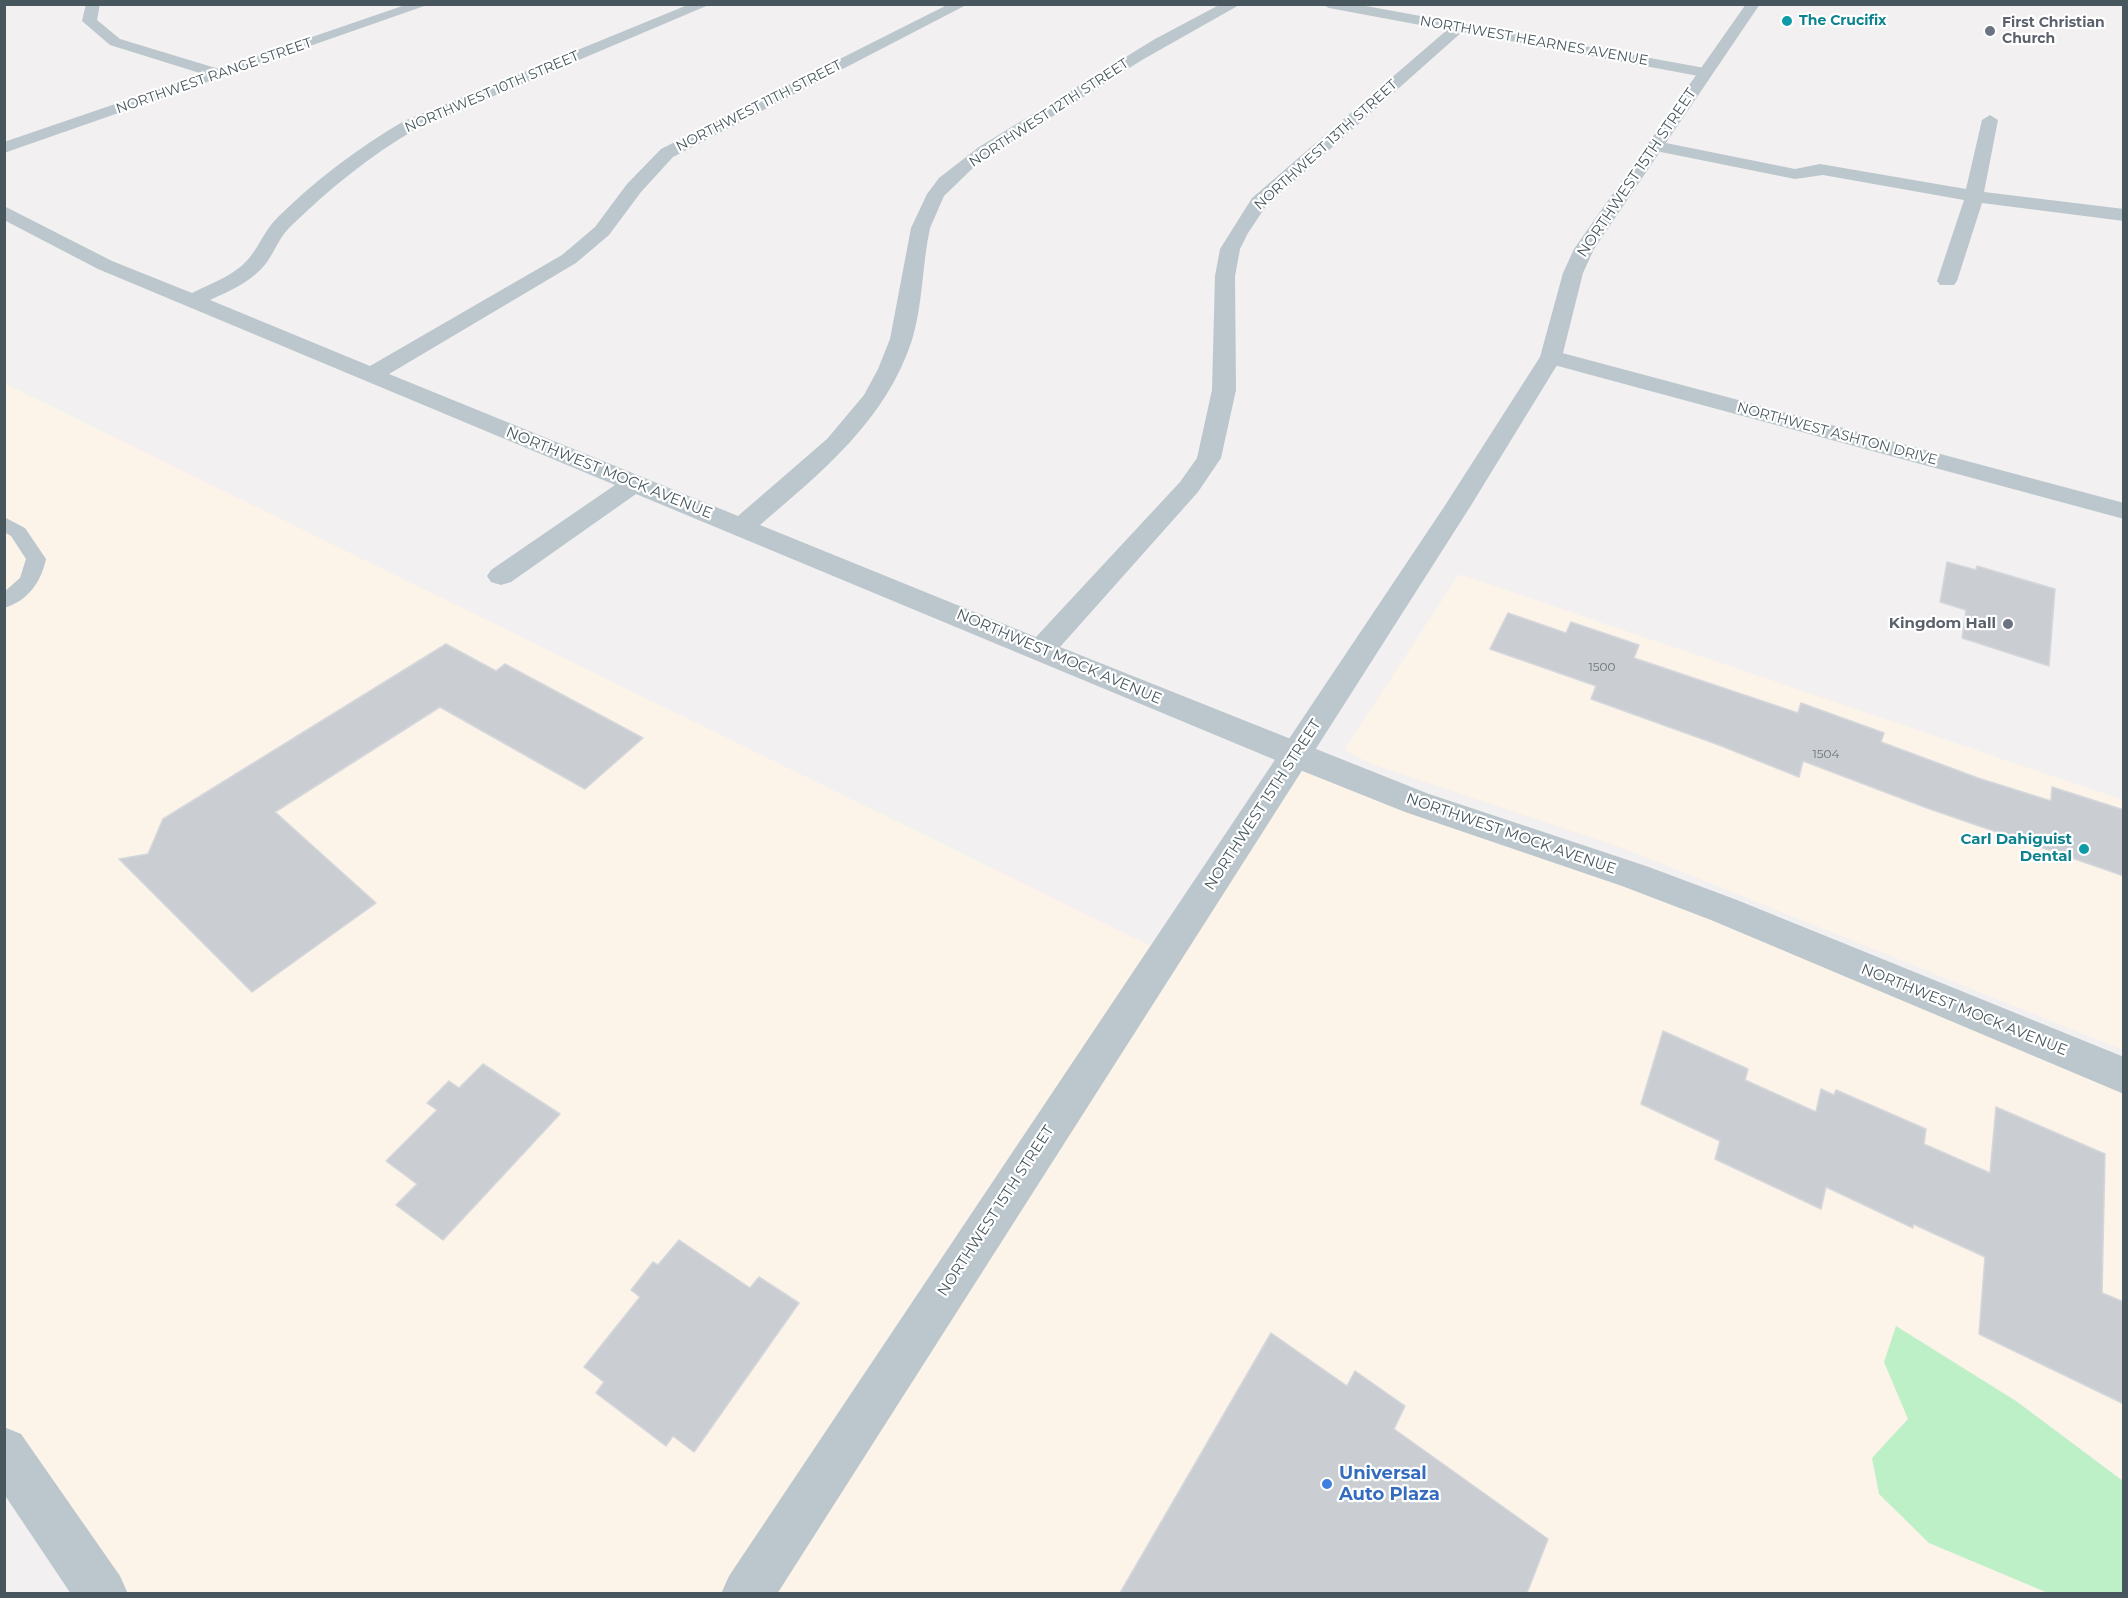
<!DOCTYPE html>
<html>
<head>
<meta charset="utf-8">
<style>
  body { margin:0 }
  #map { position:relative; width:2128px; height:1598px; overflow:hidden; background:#f2f0f0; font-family:Montserrat,sans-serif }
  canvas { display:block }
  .frame { position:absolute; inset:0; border:6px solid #47575d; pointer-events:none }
</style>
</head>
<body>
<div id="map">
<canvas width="2128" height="1598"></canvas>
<div class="frame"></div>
</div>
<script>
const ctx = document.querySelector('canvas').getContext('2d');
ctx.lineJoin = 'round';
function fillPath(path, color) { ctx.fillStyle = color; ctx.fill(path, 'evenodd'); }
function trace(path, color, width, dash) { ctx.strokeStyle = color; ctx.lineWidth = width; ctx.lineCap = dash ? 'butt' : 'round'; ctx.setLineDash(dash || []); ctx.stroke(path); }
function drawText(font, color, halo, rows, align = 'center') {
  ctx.font = font + ' Montserrat,sans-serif'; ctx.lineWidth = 4.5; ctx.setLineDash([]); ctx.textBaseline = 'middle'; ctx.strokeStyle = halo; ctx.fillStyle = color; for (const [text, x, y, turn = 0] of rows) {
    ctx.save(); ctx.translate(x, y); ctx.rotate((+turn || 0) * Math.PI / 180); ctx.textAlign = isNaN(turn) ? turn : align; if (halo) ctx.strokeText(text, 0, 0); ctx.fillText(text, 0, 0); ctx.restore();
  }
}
const commercial = new Path2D(`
  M4,383L1165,953L1296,756L2123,1076V1593H102L5,1451Z
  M1459,574L2123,800V1050L1628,850L1374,765L1344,750Z`);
const green = new Path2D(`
  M1896,1326L2016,1401L2123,1481V1593H2048L1929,1543L1879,1494L1872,1458L1908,1419L1884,1362Z`);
const building = new Path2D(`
  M1947,562L1976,570L1977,566L2055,589L2049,666L1962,638L1966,610L1940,602Z
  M1508,613L1566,633L1571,622L1639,645L1634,658L1798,713L1801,703L1884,733L1881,742L1978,778L2051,801L2052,787L2124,810V876L1927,808L1803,761L1799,777L1719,745L1591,699L1596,686L1490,649Z
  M446,644L496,671L505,664L643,738L585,789L440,707L275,812L376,903L252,992L119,859L148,854L163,819Z
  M1663,1031L1748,1069L1745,1080L1816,1112L1821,1089L1834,1095L1836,1090L1926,1129L1924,1144L1990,1173L1996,1107L2105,1154L2102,1293L2124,1302V1404L1979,1334L1985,1257L1913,1224V1228L1826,1187L1821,1209L1715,1159L1720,1141L1641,1104Z
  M483,1064L560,1114L443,1240L396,1205L417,1184L386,1161L437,1110L427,1103L449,1081L459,1088Z
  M679,1240L750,1288L759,1277L799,1303L694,1452L673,1436L666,1446L596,1393L604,1382L584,1367L640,1297L631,1290L653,1262L658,1265Z
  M1271,1333L1347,1386L1355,1371L1405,1406L1394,1429L1548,1539L1527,1593H1120Z`);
const service = new Path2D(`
  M4,517L25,528L46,559C41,582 28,601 4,608V592L20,578L26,559L11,536L4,532Z`);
const minor = new Path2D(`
  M86,4H100L97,20L120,39L219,69L408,4H430L4,153V142L203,74L110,45L82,21Z
  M690,4H711L416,129C369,156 328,190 289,228C279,238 275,251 267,262C253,281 230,291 210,300L370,366L562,255L595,227L627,184L661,149L949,4H968L673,157L641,192L609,235L576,263L389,374L738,516L827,439L864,395L878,369L890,339L911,228L927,194L939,178L979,147L1155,39L1221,4H1241L1142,60L977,164L944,196L930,228C922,265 923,304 912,340C886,420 822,472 760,525L1036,637L1180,482L1197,458L1212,390L1215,276L1220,249L1252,198L1447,30L1329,8L1322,4H1355L1710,69L1712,72L1704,77L1462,32L1266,206L1248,233L1240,249L1235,276L1236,390L1221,458L1198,492L1060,647L1429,794L1646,866L1737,900L2124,1057V1094L1711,920L1622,886L1405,812L1285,764L636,494L511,582L501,585L491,582L487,576L491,570L615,485L98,269L4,220V206L112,261L192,293C212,283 236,275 250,257C261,243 266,228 279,216C317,179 358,148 404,121Z
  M1990,115L1998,120L1984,192L2124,209V221L1982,203L1957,281L1954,285H1940L1937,281L1964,200L1823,175L1795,179L1656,151L1647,146L1656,141L1795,169L1820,164L1966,189L1982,120Z
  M1551,350L2124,503V519L1543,362L1540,357L1543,352Z
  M4,1427L21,1434L120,1576L128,1594H71L4,1494Z`);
const tertiary = new Path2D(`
  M1746,4H1760L1594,249L1583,273L1562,357L1470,507L777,1594H721L729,1576L1444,507L1540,357L1563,273L1574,249Z`);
const markers = [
  [1787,21,6,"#0f9aa8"],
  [1990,31,6,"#6b7280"],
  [2008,624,6,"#6b7280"],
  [2084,849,6,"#0f9aa8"],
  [1327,1484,6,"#3f7fe0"]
];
const numberNames = [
  ["1500",1602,667],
  ["1504",1826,754]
];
const farCulturenames = [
  ["The Crucifix",1799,21]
];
const farWorshipnames = [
  ["First Christian",2002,23],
  ["Church",2002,39]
];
const farStreetnames = [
  ["NORTHWEST HEARNES AVENUE",1534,41,10],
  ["NORTHWEST RANGE STREET",214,76,-19],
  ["NORTHWEST 10TH STREET",492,92,-23],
  ["NORTHWEST 11TH STREET",759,106,-27],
  ["NORTHWEST 12TH STREET",1049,113,-33],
  ["NORTHWEST 13TH STREET",1326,145,-42],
  ["NORTHWEST ASHTON DRIVE",1837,434,15]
];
const streetNames = [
  ["NORTHWEST 15TH STREET",1637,173,-56],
  ["NORTHWEST MOCK AVENUE",609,473,22],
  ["NORTHWEST MOCK AVENUE",1059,657,23],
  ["NORTHWEST 15TH STREET",1263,805,-57],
  ["NORTHWEST MOCK AVENUE",1511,834,19],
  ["NORTHWEST MOCK AVENUE",1964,1010,22],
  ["NORTHWEST 15TH STREET",996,1211,-57]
];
const worshipNames = [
  ["Kingdom Hall",1996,624]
];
const cultureNames = [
  ["Carl Dahiguist",2072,840],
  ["Dental",2072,857]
];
const nearShopnames = [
  ["Universal",1339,1474],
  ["Auto Plaza",1339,1495]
];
fillPath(commercial, '#fcf3e9');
fillPath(green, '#bef0c8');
fillPath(building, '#caced2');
trace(building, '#d4d7db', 1.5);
fillPath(service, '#bbc7cd');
fillPath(minor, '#bbc7cd');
fillPath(tertiary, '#bbc7cd');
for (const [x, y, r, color] of markers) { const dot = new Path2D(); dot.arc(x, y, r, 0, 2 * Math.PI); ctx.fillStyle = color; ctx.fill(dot); trace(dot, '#fff', 2); }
drawText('12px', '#68757a', null, numberNames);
drawText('bold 14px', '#0d838f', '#fff', farCulturenames, 'left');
drawText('bold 14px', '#5b616d', '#fff', farWorshipnames, 'left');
drawText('14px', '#47575d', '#fff', farStreetnames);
drawText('15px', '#47575d', '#fff', streetNames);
drawText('bold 15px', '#5b616d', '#fff', worshipNames, 'right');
drawText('bold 15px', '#0d838f', '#fff', cultureNames, 'right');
drawText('bold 18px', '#366cbe', '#fff', nearShopnames, 'left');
</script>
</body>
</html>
